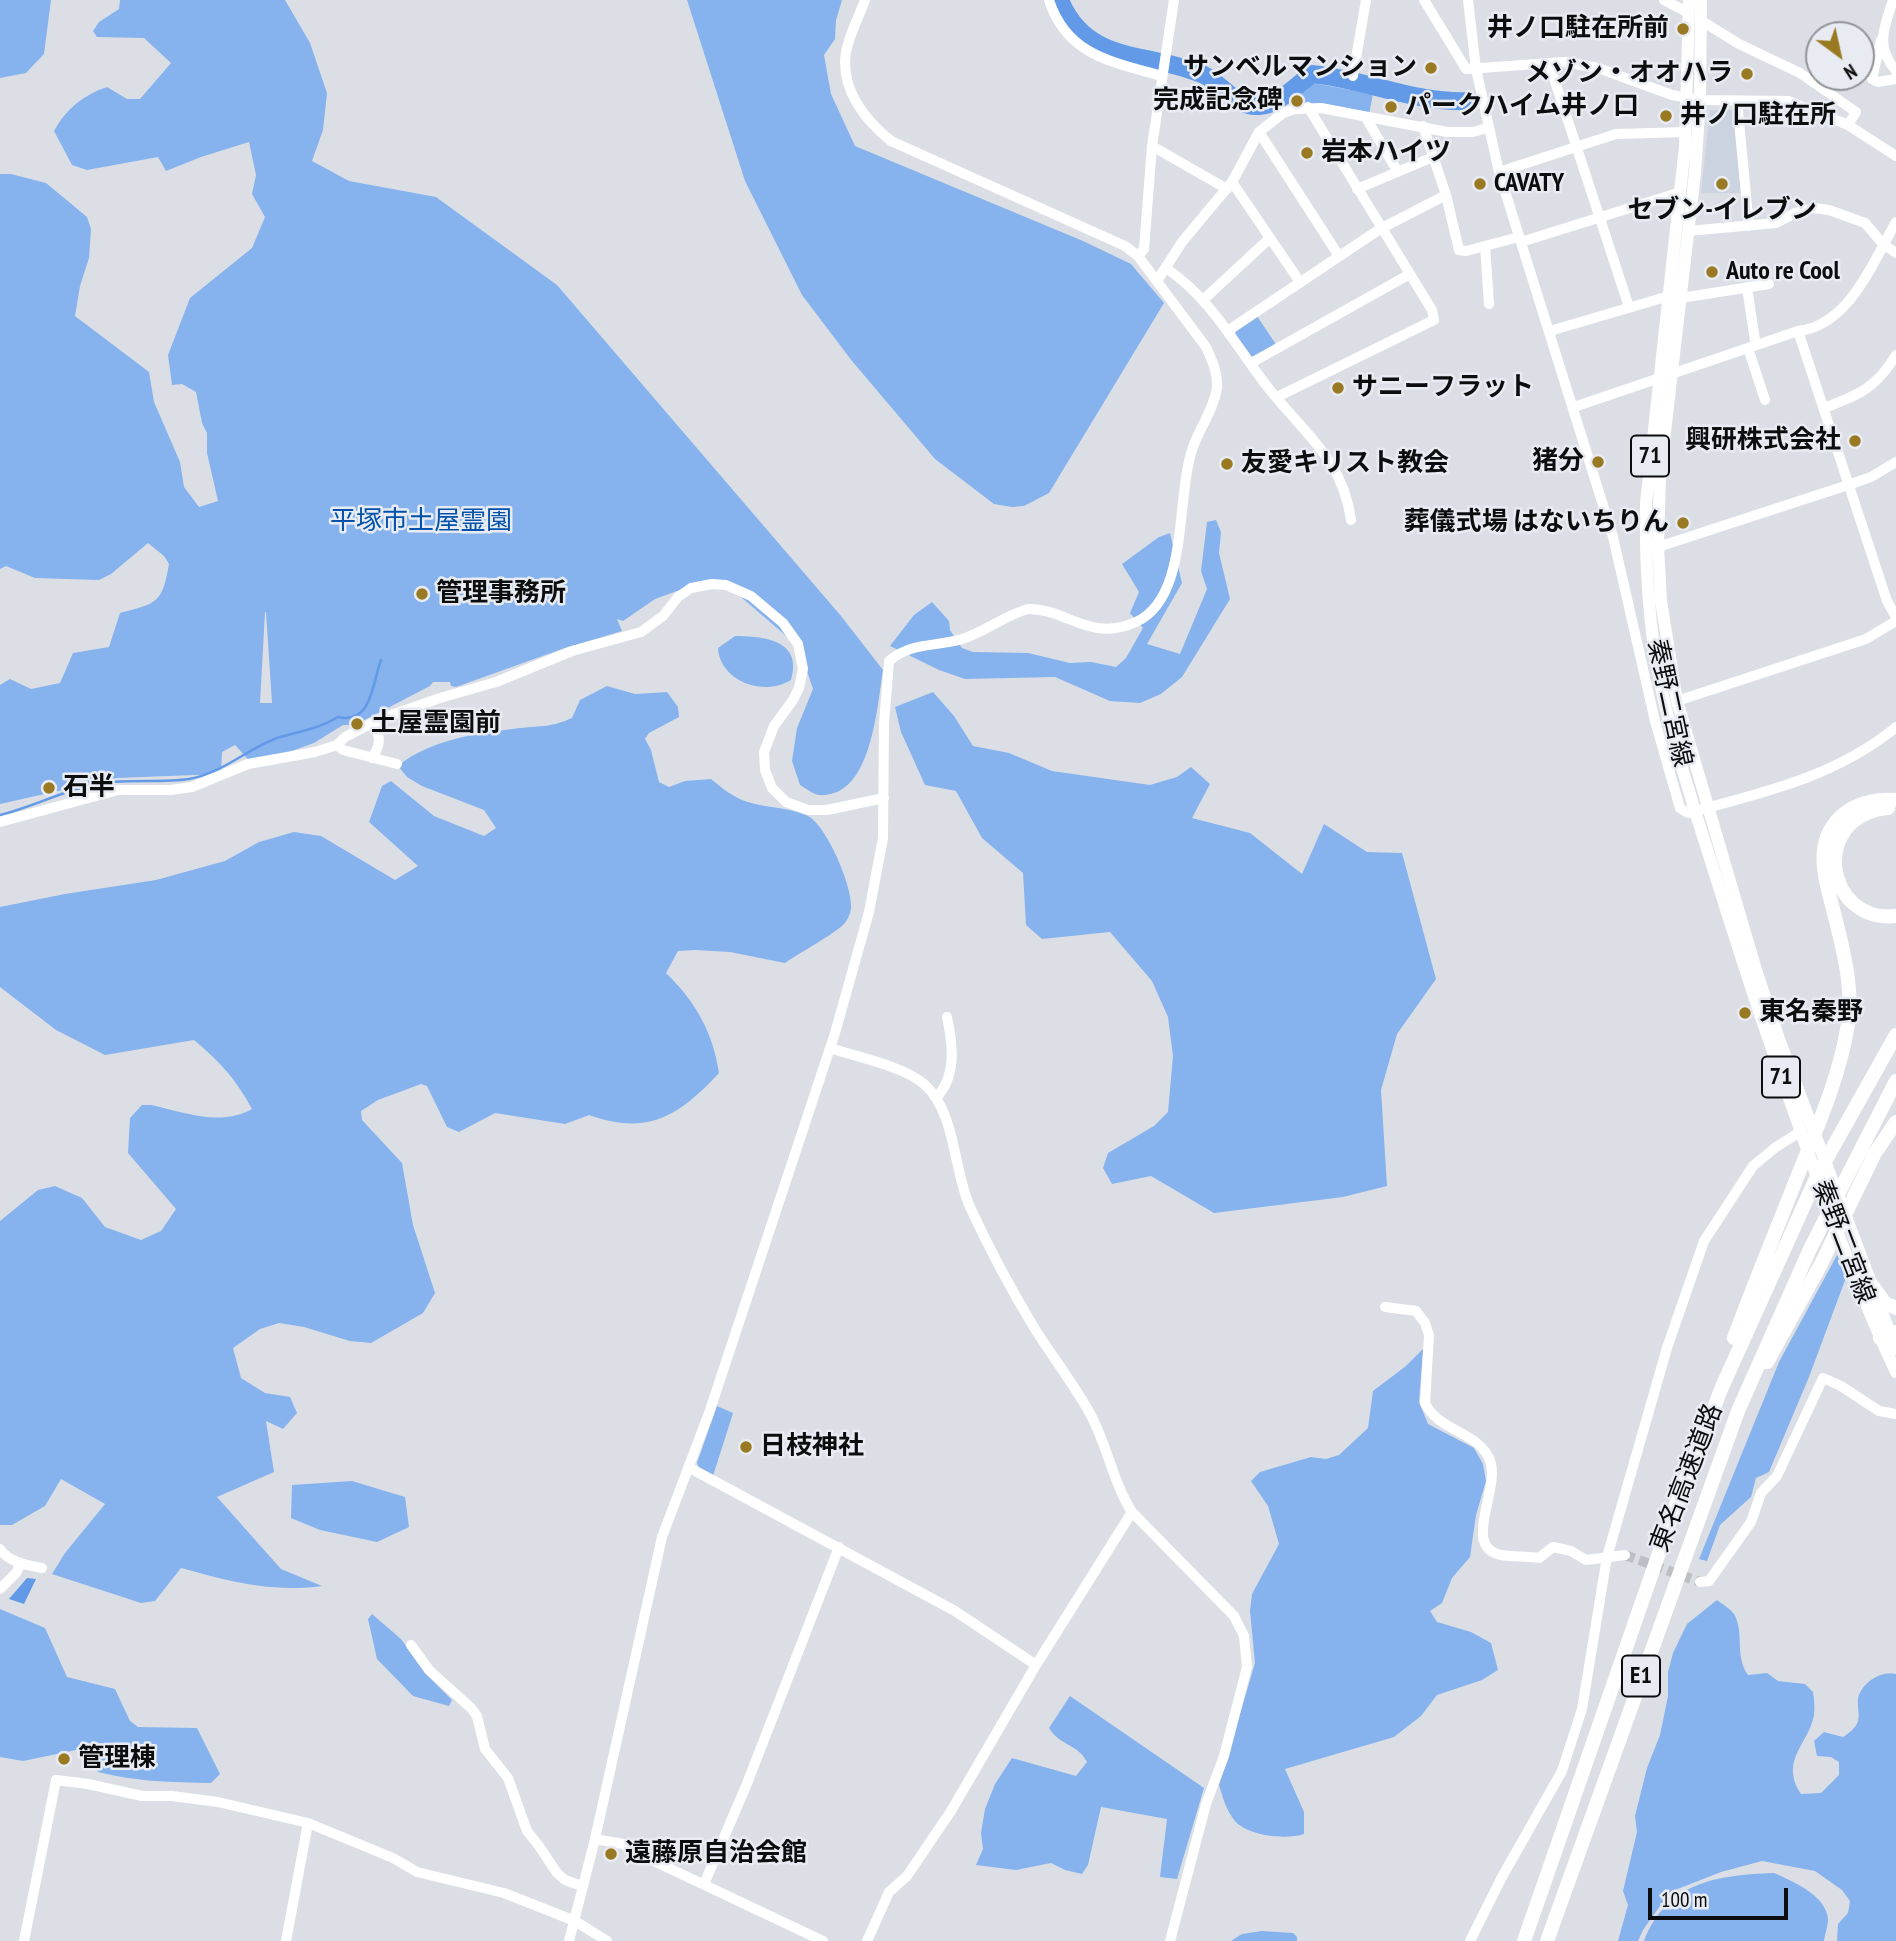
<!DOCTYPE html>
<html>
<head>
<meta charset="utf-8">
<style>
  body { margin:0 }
  #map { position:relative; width:1896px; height:1941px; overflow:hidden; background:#dbdfe5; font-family:"PT Sans Narrow",sans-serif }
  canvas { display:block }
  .north { position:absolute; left:1805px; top:21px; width:70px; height:70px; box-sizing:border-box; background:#e8ecf2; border:2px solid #909397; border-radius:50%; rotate:147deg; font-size:19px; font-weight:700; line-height:28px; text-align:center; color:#0b0d0e }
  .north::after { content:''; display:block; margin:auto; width:24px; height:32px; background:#997922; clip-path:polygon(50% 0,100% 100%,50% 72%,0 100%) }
  .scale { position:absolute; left:1648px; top:1888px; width:140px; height:32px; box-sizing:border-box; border:4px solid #0b0d0e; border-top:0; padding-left:9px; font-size:21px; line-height:24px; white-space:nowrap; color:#0b0d0e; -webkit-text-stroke:5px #e8ecf2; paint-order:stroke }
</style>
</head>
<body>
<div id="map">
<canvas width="1896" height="1941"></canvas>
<div class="north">N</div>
<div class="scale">100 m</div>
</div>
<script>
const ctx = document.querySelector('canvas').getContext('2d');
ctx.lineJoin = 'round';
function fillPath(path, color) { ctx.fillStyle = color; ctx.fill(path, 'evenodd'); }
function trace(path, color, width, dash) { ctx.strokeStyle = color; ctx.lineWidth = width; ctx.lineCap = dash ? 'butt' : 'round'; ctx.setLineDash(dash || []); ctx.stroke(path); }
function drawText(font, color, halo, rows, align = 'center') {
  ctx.font = font + ' "PT Sans Narrow","Noto Sans JP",sans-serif'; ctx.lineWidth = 5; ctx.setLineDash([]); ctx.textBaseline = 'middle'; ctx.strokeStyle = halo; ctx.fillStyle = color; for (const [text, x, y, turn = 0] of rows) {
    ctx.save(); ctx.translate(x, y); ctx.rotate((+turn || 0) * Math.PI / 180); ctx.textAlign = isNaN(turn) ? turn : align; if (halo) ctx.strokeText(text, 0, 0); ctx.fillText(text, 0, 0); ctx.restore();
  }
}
const built = new Path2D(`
  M1710,110H1734L1742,193H1701Z`);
const green = new Path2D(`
  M0,0H51L44,54L26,73L0,78Z
  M120,0H285L310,43L327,93L323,130L312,161L349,181L436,197L557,285L841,616L883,670C877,706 872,799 819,795C813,794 805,788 800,785L792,761L797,728L813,689L799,647L727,585L688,587L655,599L623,621L617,619L622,631L562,649L456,687L451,686L450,682H433L430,686L355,725H343L314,743L253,765L235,745L222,752L221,774L116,778L0,804V685L10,679L31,689L60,683L73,653L109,647L120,613C157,603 162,604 169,564L164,556L148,543L111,574L99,580L35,578L6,566L0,569V174H11L46,183L87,217L91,229L89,258L80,286L75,316L149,372L154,402L180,462L184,487L199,507L218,501L207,453V433L202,423L196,392L182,384L172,385L168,355L190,298L252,248L265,217L252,194L256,175L249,142L201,157L166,171L158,157L87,170L72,165L54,131C66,109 83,95 107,87L127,99H140L171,63L144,38L97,37L93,31L99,22L119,9ZM265,612H266L272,703H260Z
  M687,0H842L836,20L835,39L824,55L831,94L855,146L1083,241L1131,264L1164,303L1049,493L1024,506L1012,507L994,504L935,459L852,361L802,295L745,181Z
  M1313,83L1373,94L1369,114L1303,105L1297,94Z
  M1257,316L1277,346L1256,358L1251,357L1235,336L1236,330Z
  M1216,520L1221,532L1219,553L1230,599L1182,677L1161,694L1140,703L1110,701L1055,677L965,679L939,670L890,646L914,615L932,602L949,621L950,630L962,648L973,652L1028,653L1070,663L1091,662L1116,667L1126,658L1143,628L1130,613L1139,592L1122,564L1159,537L1170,533L1182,583L1147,644L1180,654L1207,589L1201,571L1207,522Z
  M735,636C764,636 803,640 791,680C765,697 720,682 718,648Z
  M607,686L635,694L667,692L678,707L679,717L649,733L645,739L651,750L659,782L669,787L685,781L711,779C722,788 734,798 748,802C767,808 787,807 806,815C826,823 851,884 851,904C852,910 848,920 844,924C833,935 799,953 785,963L730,952L695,950L678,951L666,973C695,1001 713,1032 719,1073C679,1116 648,1136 589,1115L565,1124L495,1113L459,1132L447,1127L427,1086L421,1084L378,1100L361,1111L362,1120L402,1163L413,1225L435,1293L423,1313L371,1343L350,1341L304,1327L279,1323L260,1329L233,1348L241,1378L265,1393L290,1397L297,1413L283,1429L266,1421L274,1472L217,1497L281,1569L322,1586C273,1593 228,1581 181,1568L155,1601L141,1603L52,1574L65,1553L105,1504L61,1479L45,1506L12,1525H0V1221L38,1190L55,1186L82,1198L105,1227L141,1240L161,1231L176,1209L128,1153L130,1118L142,1105H151C184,1112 220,1127 252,1109C236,1079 220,1062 194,1040L105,1055L56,1030L0,987V907L65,894L156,880L225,861L259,842L294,832L321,836L395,880L418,866L369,822L382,786L391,781L434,816L484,836L496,828L484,810L422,786L407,777L398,766C430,739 480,733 520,728C542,726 552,727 572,718L580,700Z
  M933,692L954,716L973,746L1009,753L1052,771L1150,785L1177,777L1191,767L1210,784L1192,818L1250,833L1302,874L1324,824L1367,852L1402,853L1436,979L1397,1034L1381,1090L1387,1186L1343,1197L1214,1213L1151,1176L1112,1184L1103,1168L1108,1153L1154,1126L1168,1112L1173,1056L1168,1017L1152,981L1110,932L1042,939L1026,925L1023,873L982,838L956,791L925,785L901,732L895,707Z
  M1837,1255L1847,1275L1809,1377L1769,1472L1756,1478L1751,1497L1720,1525L1707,1561L1699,1559L1779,1362Z
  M1423,1349L1419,1402L1428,1424L1474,1448L1483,1464L1486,1481L1476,1515L1470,1557L1452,1578L1442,1603L1430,1611L1437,1622L1471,1632L1491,1643L1498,1670L1482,1680L1437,1695L1421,1716L1394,1737L1285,1769L1304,1812V1834C1286,1840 1248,1836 1235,1821C1226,1810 1223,1798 1219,1785L1255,1663L1250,1611L1252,1594L1279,1544L1268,1506L1251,1481L1260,1472L1311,1457L1326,1459L1339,1455L1368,1428L1373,1391L1406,1366Z
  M717,1406L733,1413L713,1476L700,1470L697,1463Z
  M352,1481L405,1497L409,1527L377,1542L320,1530L291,1518L292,1485Z
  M1717,1600C1722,1604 1731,1609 1734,1614C1745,1633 1734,1655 1748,1675L1767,1673L1778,1681L1805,1684L1813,1692C1814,1699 1815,1707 1814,1715C1809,1744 1779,1760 1801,1794L1821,1793L1839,1775V1762L1831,1757L1817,1756L1814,1741L1824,1732L1843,1737C1849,1733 1856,1728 1858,1721C1860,1714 1857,1706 1858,1699C1861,1683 1881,1670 1896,1674V1941H1837L1838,1924L1848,1913L1850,1901L1842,1890L1815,1871L1762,1861L1721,1872L1670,1892L1643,1930L1638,1941H1618L1628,1905L1623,1891L1637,1832L1635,1816L1647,1768L1660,1735L1668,1696V1672L1673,1653L1687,1624Z
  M0,1609L45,1628L67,1677L115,1689L130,1721L138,1727L197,1728L220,1774L211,1783C172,1782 136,1782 98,1772L92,1751L81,1749L23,1761L0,1757Z
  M372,1614L401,1639L425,1673L452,1700L449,1706L413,1696L377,1659L368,1619Z
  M1070,1696L1204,1788L1177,1879L1160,1877L1167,1819L1101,1807L1088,1865L1082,1874L1065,1870L1051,1863L1016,1870L976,1865L983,1849L981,1833L985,1809L995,1784L1012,1758L1076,1776L1087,1762C1077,1743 1061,1747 1049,1728Z
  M1774,1873C1792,1881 1826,1895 1828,1919C1828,1926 1825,1934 1824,1941H1644C1667,1882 1717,1875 1774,1873Z
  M1262,1931L1293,1933L1297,1937V1941H1231L1242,1934Z`);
const water = new Path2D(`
  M27,1578L36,1579L24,1604L9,1599Z`);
const stream = new Path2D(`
  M0,815C34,807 68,788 103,783C131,779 161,783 189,779C221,774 247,749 277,738C299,731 317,730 338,717C372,725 372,684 381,660`);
const river = new Path2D(`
  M1060,0C1087,66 1150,51 1204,75C1222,84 1236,108 1259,106C1279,105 1296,85 1312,74C1365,79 1416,104 1470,101`);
const minorTunnel = new Path2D(`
  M1625,1555L1700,1582`);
const minor = new Path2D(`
  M1049,0C1067,56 1113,62 1162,76
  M1424,0L1466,69L1565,62L1598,68L1672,95L1700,100L1788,101L1848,125L1896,156
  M1468,0L1476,69L1499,172L1613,537L1655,721L1680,808L1688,813L1695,811C1767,792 1838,775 1896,727
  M1664,0L1689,13
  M1893,0C1884,28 1875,46 1896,71
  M1702,21L1739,44L1800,73L1856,112L1848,125
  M1881,40L1872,79L1878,82L1896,79
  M1549,63L1629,307
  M1353,76L1366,0
  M1737,101L1749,226
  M1366,118L1398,172
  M1423,126L1446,195L1459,250L1466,251L1519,237
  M1259,132L1339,256
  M1152,146L1227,189
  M1499,172L1616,134L1686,132
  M1232,182L1300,282
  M1357,189L1433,157
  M1688,231L1776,223L1795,213L1814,208L1829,210L1865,223L1883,244L1896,253
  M1521,242L1681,192
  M1485,246L1489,304
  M1138,256L1144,249L1152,146L1174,0
  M1166,268C1214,301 1235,346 1270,390C1305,434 1343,460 1351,520
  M1157,281L1182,242L1232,182L1259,132L1283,113L1295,109L1321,108L1447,132H1473L1487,128
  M1747,288L1755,340
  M1681,298L1769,284
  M1203,300L1270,238
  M1229,330L1380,229L1446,195
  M1550,331L1669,296
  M1798,331L1887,601L1896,617
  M1748,348L1765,400
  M1251,363L1410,274
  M1277,397L1434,320L1432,310L1308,107
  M1574,407L1798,331C1849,326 1873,262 1896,222
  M1824,408C1859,395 1876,388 1896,355
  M1658,547L1848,485L1871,477L1896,462
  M1677,701L1866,639L1896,621
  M337,745L343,750L397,764
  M372,758C381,745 381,737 373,723
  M0,822L118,790H170L192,787L248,764L315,752L337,745L345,737L380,719L440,698L496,682L572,651L641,632L663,616L678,597L691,588L712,584L726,585L751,596L783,623L798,644L803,669L799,688L793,700L774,726L764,752L765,770L772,788L786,802L808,810H827L884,798
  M830,1048C857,1057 903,1066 924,1084C956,1112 953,1169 970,1207C988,1246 1013,1293 1035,1329C1052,1356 1072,1382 1088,1410C1107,1442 1112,1481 1132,1512L1234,1616L1244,1636L1247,1667L1224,1756L1206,1804L1170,1941
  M936,1098C957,1076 953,1045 947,1017
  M1385,1307L1416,1311L1425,1323L1429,1335L1425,1403C1438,1431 1476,1431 1489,1458C1503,1486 1460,1547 1501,1555C1513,1557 1527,1556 1539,1558L1553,1547L1571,1551L1586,1560L1625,1555
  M690,1468L955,1611L1036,1665
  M0,1549C9,1562 26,1565 42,1568
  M1700,1582L1709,1581L1751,1522L1761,1493L1777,1476L1823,1378L1841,1386L1879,1411L1896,1414
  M0,1589L16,1573L21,1563
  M411,1645L429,1670L471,1708L477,1716L485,1749L508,1778L527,1831L539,1846L557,1873L565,1880L582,1886
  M595,1839L623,1844L639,1854L823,1941
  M704,1884L746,1786L839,1547
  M24,1941L56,1780L88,1784L142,1796H172L218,1802L308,1823L393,1858L417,1872L504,1893L575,1921L607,1941
  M286,1941L308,1823
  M569,1941L595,1839L662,1537L709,1413L835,1033L869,912L883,838L884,723L889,661C911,642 936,647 962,639C985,632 1005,615 1028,609C1066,608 1090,643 1136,622C1190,597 1175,498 1193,447C1200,427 1214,409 1217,388C1218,373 1212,360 1206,347L1138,256L1125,246L891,141C865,120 840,89 846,52C849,35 859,17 865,0
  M867,1941L889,1892L907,1876L951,1811L1036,1665L1132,1512
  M1470,1941L1502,1877L1562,1771L1582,1709L1607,1557L1667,1348L1704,1241L1753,1166L1776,1147L1800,1132`);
const major = new Path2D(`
  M1689,0L1685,147L1646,503C1645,560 1648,616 1658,672C1668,725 1685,778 1701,830C1724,902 1746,975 1771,1046C1809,1156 1847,1267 1896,1372
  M1701,0L1700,100L1695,173L1660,475L1658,547L1661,601L1677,701L1756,970L1779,1039L1896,1349`);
const highway = new Path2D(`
  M1888,808C1808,816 1825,924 1896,916
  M1872,1285L1885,1303L1896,1308
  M1734,1338C1755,1281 1778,1226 1800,1170C1819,1123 1840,1075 1848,1024C1853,992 1845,957 1837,925C1831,898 1817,864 1827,837C1839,808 1867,798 1896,800
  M1880,1338L1896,1332
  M1767,1362L1820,1266L1875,1153L1896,1122
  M1524,1941L1675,1507L1722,1387L1819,1172L1896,1035
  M1547,1941L1738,1411L1810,1249L1896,1081`);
const markers = [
  [1683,29,7,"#997922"],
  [1431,68,7,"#997922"],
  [1747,74,7,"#997922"],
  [1297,101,7,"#997922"],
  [1391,107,7,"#997922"],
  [1666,116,7,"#997922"],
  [1307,153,7,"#997922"],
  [1480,184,7,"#997922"],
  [1722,184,7,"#997922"],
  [1712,272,7,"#997922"],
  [1338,388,7,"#997922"],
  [1855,441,7,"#997922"],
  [1598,462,7,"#997922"],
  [1227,464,7,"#997922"],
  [1683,523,7,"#997922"],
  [422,594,7,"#997922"],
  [357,724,7,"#997922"],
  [49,788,7,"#997922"],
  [1745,1013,7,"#997922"],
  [746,1447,7,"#997922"],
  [64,1759,7,"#997922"],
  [611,1854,7,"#997922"]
];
const shields = [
  [1650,456,38],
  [1781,1077,38],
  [1641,1676,38]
];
const shieldNames = [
  ["71",1650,456],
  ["71",1781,1077],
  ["E1",1641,1676]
];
const poiNames = [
  ["井ノ口駐在所前",1669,29,"right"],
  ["サンベルマンション",1417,68,"right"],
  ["メゾン・オオハラ",1733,74,"right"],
  ["完成記念碑",1283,101,"right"],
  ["パークハイム井ノ口",1405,107],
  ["井ノ口駐在所",1680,116],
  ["岩本ハイツ",1321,153],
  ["CAVATY",1494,184],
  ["セブン-イレブン",1722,211,"center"],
  ["Auto re Cool",1726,272],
  ["サニーフラット",1352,388],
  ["興研株式会社",1841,441,"right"],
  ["猪分",1584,462,"right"],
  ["友愛キリスト教会",1241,464],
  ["葬儀式場 はないちりん",1669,523,"right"],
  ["管理事務所",436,594],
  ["土屋霊園前",371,724],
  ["石半",63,788],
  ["東名秦野",1759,1013],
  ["日枝神社",760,1447],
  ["管理棟",78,1759],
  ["遠藤原自治会館",625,1854]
];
const parkNames = [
  ["平塚市土屋霊園",421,522]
];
const streetNames = [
  ["秦野二宮線",1669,703,78],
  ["秦野二宮線",1843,1242,69],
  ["東名高速道路",1687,1478,-69]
];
fillPath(built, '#cad3df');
fillPath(green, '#86b2ee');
fillPath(water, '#629ae7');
trace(stream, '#629ae7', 2.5);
trace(river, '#629ae7', 18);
trace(minorTunnel, '#bcc0c5', 10, [10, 5]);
trace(minor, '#fff', 10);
trace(major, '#fff', 12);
trace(highway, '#fff', 14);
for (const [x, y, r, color] of markers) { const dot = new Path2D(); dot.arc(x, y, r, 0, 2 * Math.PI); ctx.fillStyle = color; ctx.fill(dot); trace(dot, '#e8ecf2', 2.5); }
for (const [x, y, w] of shields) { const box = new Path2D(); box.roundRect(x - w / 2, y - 20.5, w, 41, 5); ctx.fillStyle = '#e8ecf2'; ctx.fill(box); trace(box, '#0b0d0e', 2); }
drawText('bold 24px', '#0b0d0e', null, shieldNames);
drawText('bold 26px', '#0b0d0e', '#e8ecf2', poiNames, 'left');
drawText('26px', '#0252ac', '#e8ecf2', parkNames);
drawText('26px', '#0b0d0e', '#e8ecf2', streetNames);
</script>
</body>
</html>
